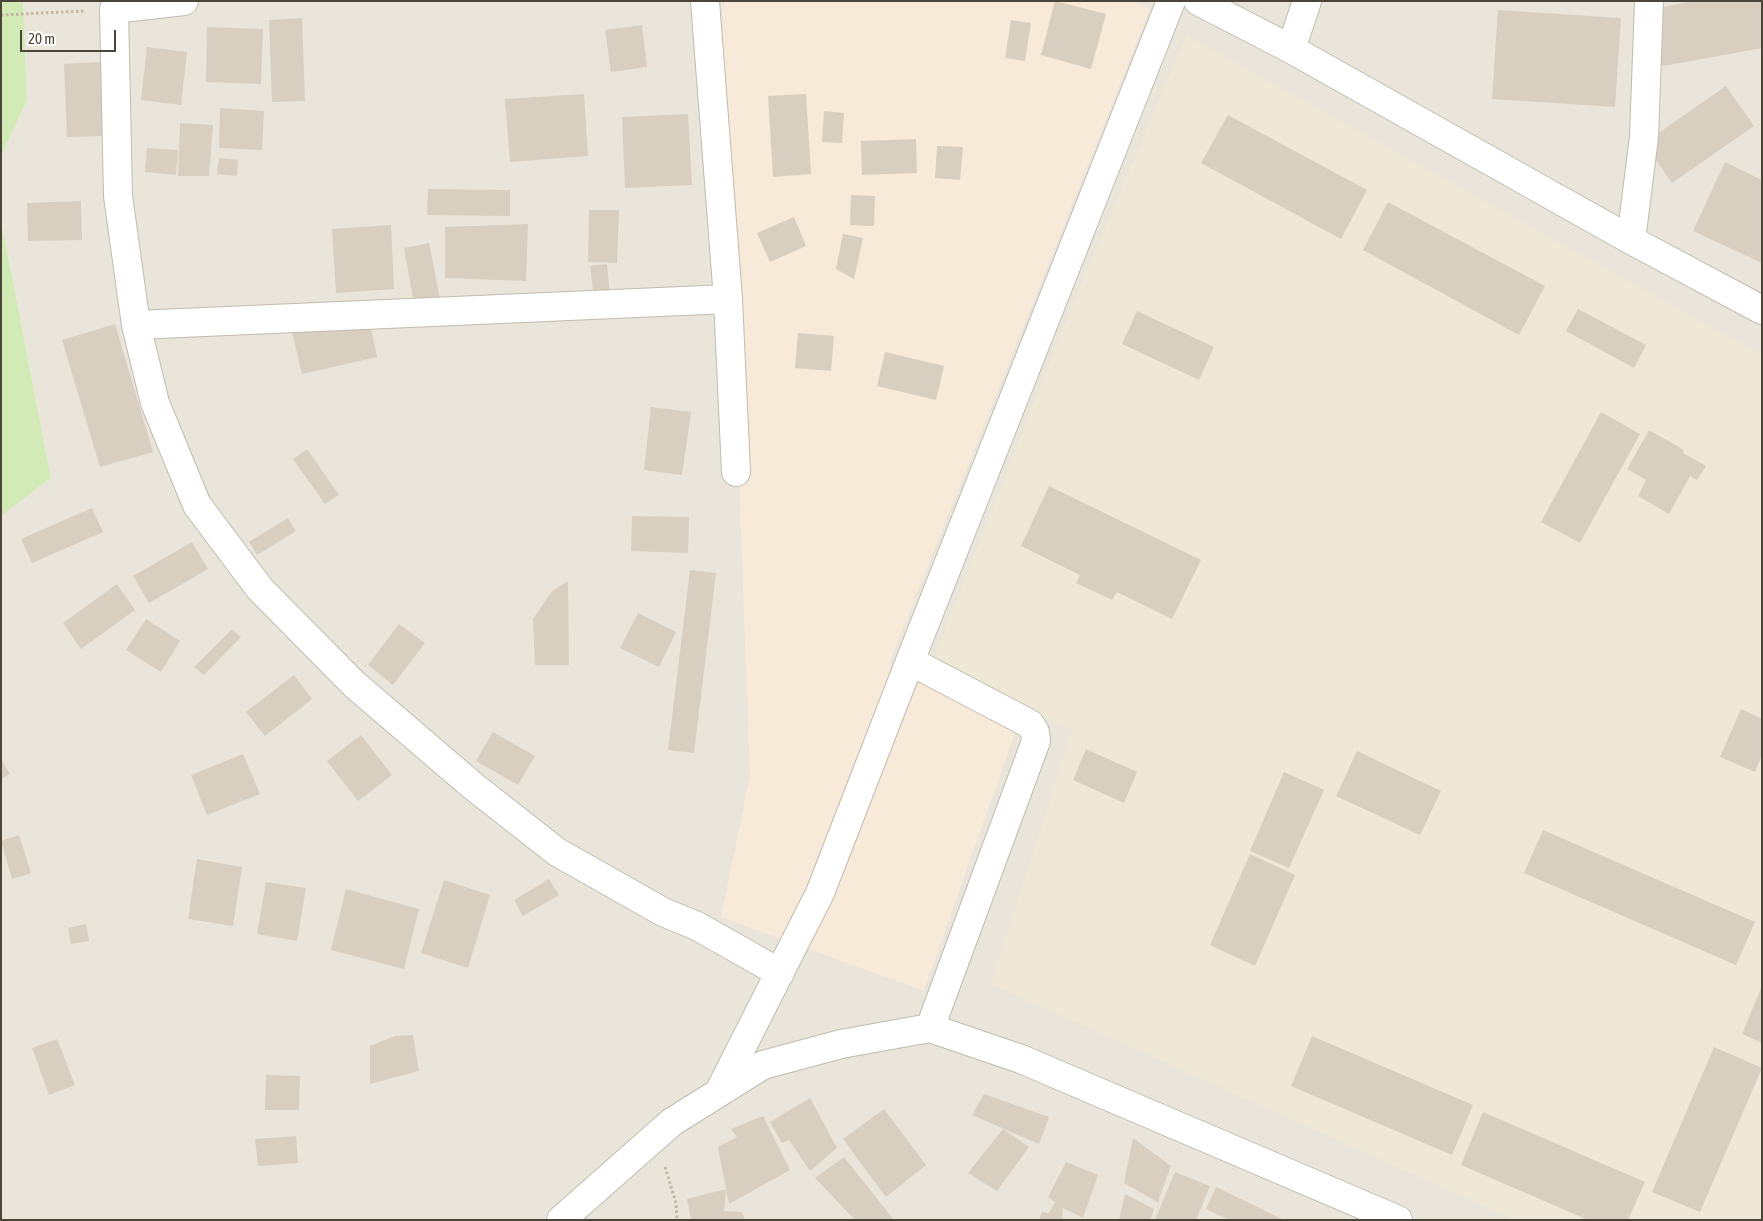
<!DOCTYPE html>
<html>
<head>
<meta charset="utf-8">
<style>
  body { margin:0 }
  #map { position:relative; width:1763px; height:1221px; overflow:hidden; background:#f6f3ec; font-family:"Asap Condensed",sans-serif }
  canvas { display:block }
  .frame { position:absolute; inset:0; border:2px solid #4b4439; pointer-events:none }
  .scale { position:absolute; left:20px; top:30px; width:96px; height:22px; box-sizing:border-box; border:2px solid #4b4439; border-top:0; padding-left:6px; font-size:15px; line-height:18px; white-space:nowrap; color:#4b4439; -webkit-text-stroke:4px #fff; paint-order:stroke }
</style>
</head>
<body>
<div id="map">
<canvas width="1763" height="1221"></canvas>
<div class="frame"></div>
<div class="scale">20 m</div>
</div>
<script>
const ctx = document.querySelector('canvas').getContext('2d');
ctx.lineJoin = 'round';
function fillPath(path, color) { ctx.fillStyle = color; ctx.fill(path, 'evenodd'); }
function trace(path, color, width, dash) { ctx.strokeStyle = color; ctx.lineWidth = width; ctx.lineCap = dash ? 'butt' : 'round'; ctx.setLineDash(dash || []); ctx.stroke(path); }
const residential = new Path2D(`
  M23,1H1762V1220H1V516L51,478L1,220V157L27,100Z`);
const commercial = new Path2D(`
  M724,1H1134L1150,9L889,664L1017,727L924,991L721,917L750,775L722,22Z`);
const education = new Path2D(`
  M1186,35L1762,355V1220H1515L991,984L1072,731L933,661L1061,333Z`);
const green = new Path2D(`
  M1,1H23L27,100L1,157Z
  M1,220L51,478L1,516Z`);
const building = new Path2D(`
  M1055,1L1106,14L1091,69L1041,55Z
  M1693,1H1762V48L1647,69L1637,12Z
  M1498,10L1621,18L1615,107L1492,99Z
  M302,18L305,101L272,102L269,20Z
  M1011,20L1031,23L1025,61L1005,58Z
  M642,25L647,67L611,72L605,30Z
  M207,27L263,29L261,84L206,82Z
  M147,47L187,52L181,105L141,100Z
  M101,62L104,136L67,137L64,64Z
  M1726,86L1754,126L1672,183L1644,143Z
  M584,94L588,156L510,162L505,99Z
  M806,94L811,174L773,177L768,96Z
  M220,108L264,111L262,150L219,148Z
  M824,111L844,113L842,143L822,142Z
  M688,114L692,185L625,188L622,117Z
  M1228,115L1367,190L1341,239L1201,163Z
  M180,123L213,125L209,176H178Z
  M916,139L917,173L862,175L861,141Z
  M937,146L963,147L960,180L935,178Z
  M147,148L178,150L176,175L145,172Z
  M219,158L238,160L237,176L217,174Z
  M1725,162L1762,180V263L1693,231Z
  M428,189L510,190V216L427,215Z
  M851,195L875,196L874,226L850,225Z
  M81,201L82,240L28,241L27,203Z
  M1388,202L1545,286L1519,335L1363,250Z
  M589,210H619L617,263L588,262Z
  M794,217L806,246L770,262L757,233Z
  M528,224L526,281L445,278V227Z
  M391,225L394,289L336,293L332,229Z
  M843,234L863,238L854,279L836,269Z
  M429,243L441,304L415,309L404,248Z
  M607,264L610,296L594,298L590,266Z
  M1578,309L1646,345L1634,368L1566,331Z
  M1137,311L1214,347L1199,380L1122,344Z
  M368,314L377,357L302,374L292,332Z
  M115,324L153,452L100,467L62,340Z
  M798,333L834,336L831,371L795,368Z
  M885,352L944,366L936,400L877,386Z
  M651,407L691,412L682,475L644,470Z
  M1601,412L1640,434L1580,543L1541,522Z
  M1649,430L1684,450L1683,453L1706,466L1697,480L1690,476L1669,514L1638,496L1646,480L1627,469Z
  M307,449L339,495L325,504L293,459Z
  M1049,486L1201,560L1172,619L1117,592L1112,600L1076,583L1080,575L1021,546Z
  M92,508L103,532L32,563L21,539Z
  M632,516L689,517L688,553L631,551Z
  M288,518L296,531L257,555L249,542Z
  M192,542L208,569L149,603L133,576Z
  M690,570L716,573L694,753L668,750Z
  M568,581L569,665H535L533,619L552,591Z
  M117,584L135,610L81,649L63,623Z
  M638,613L676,632L659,667L620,648Z
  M146,619L180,641L161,672L126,650Z
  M399,624L425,643L393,685L368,665Z
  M232,629L241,637L204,675L194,667Z
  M294,675L312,699L265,736L246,712Z
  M1741,709L1762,719V755L1755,772L1720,757Z
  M493,732L535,756L518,785L476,761Z
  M361,735L392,775L358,801L327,761Z
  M1086,749L1137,772L1124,803L1073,780Z
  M1357,751L1441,791L1420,835L1336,796Z
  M243,754L260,794L207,815L191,775Z
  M1,759L10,774L1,779Z
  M1284,772L1324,790L1289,868L1250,851Z
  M1543,830L1755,922L1736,965L1524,873Z
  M19,835L31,873L12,879L1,841Z
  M1250,854L1295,875L1255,966L1210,945Z
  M197,859L242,867L233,926L188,919Z
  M549,879L559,895L523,916L514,900Z
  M444,880L490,895L468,968L421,953Z
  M266,882L306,888L297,941L257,934Z
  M346,889L419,909L404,969L331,950Z
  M86,924L89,941L71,944L68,928Z
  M1762,986V1043L1742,1034Z
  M413,1035L419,1071L370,1084V1046L395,1036Z
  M1312,1036L1473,1105L1452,1155L1291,1086Z
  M57,1039L75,1085L49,1095L32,1048Z
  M1714,1047L1762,1068L1700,1212L1652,1192Z
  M266,1075L300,1076L299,1110H265Z
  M984,1094L1049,1117L1039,1144L972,1115Z
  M810,1098L837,1148L810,1171L789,1140L782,1143L770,1122Z
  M884,1109L926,1165L886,1197L843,1139Z
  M1483,1112L1645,1182L1628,1220H1588L1461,1165Z
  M763,1116L790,1170L729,1204L726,1189L724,1211L742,1212L745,1220H691L687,1199L726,1189L718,1147L737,1137L731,1129Z
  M1003,1129L1029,1147L997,1191L968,1173Z
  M296,1136L298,1163L258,1166L255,1139Z
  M1133,1138L1171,1166L1159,1198V1203L1124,1183Z
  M844,1157L894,1220H855L815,1178Z
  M1066,1162L1098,1175L1083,1218L1063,1208L1062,1218L1067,1220H1039L1042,1212L1049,1213L1055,1202L1048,1197Z
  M1175,1172L1210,1186L1196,1220H1155Z
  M1216,1187L1284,1220H1229L1206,1209Z
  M1125,1194L1154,1209L1150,1220H1119Z`);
const path = new Path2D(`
  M1,15L84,11
  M665,1167L676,1203L677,1220`);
const minor = new Path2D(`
  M184,1L114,9L118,196L136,325L155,403L197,505L260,589L355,685L473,786L557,852L663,912L697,926L780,973
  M705,1L728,299L736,472
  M1198,1L1291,49L1631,240L1762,310
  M1291,49L1307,1
  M1631,240L1644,137L1649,1
  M136,325L728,299
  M930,1028L1036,741L1035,732L1030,724L910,661L1171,1
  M719,1092L820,893L910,661
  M561,1220L672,1122L763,1065L841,1044L930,1028L1021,1059L1398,1220`);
fillPath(residential, '#eae5da');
fillPath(commercial, '#f7ead8');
fillPath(education, '#efe8d6');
fillPath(green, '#d2eab5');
fillPath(building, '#d8cfc1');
trace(minor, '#c2bbae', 30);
trace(path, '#c4b79f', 3, [2.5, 2.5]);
trace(minor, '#fff', 28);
</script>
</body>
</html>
